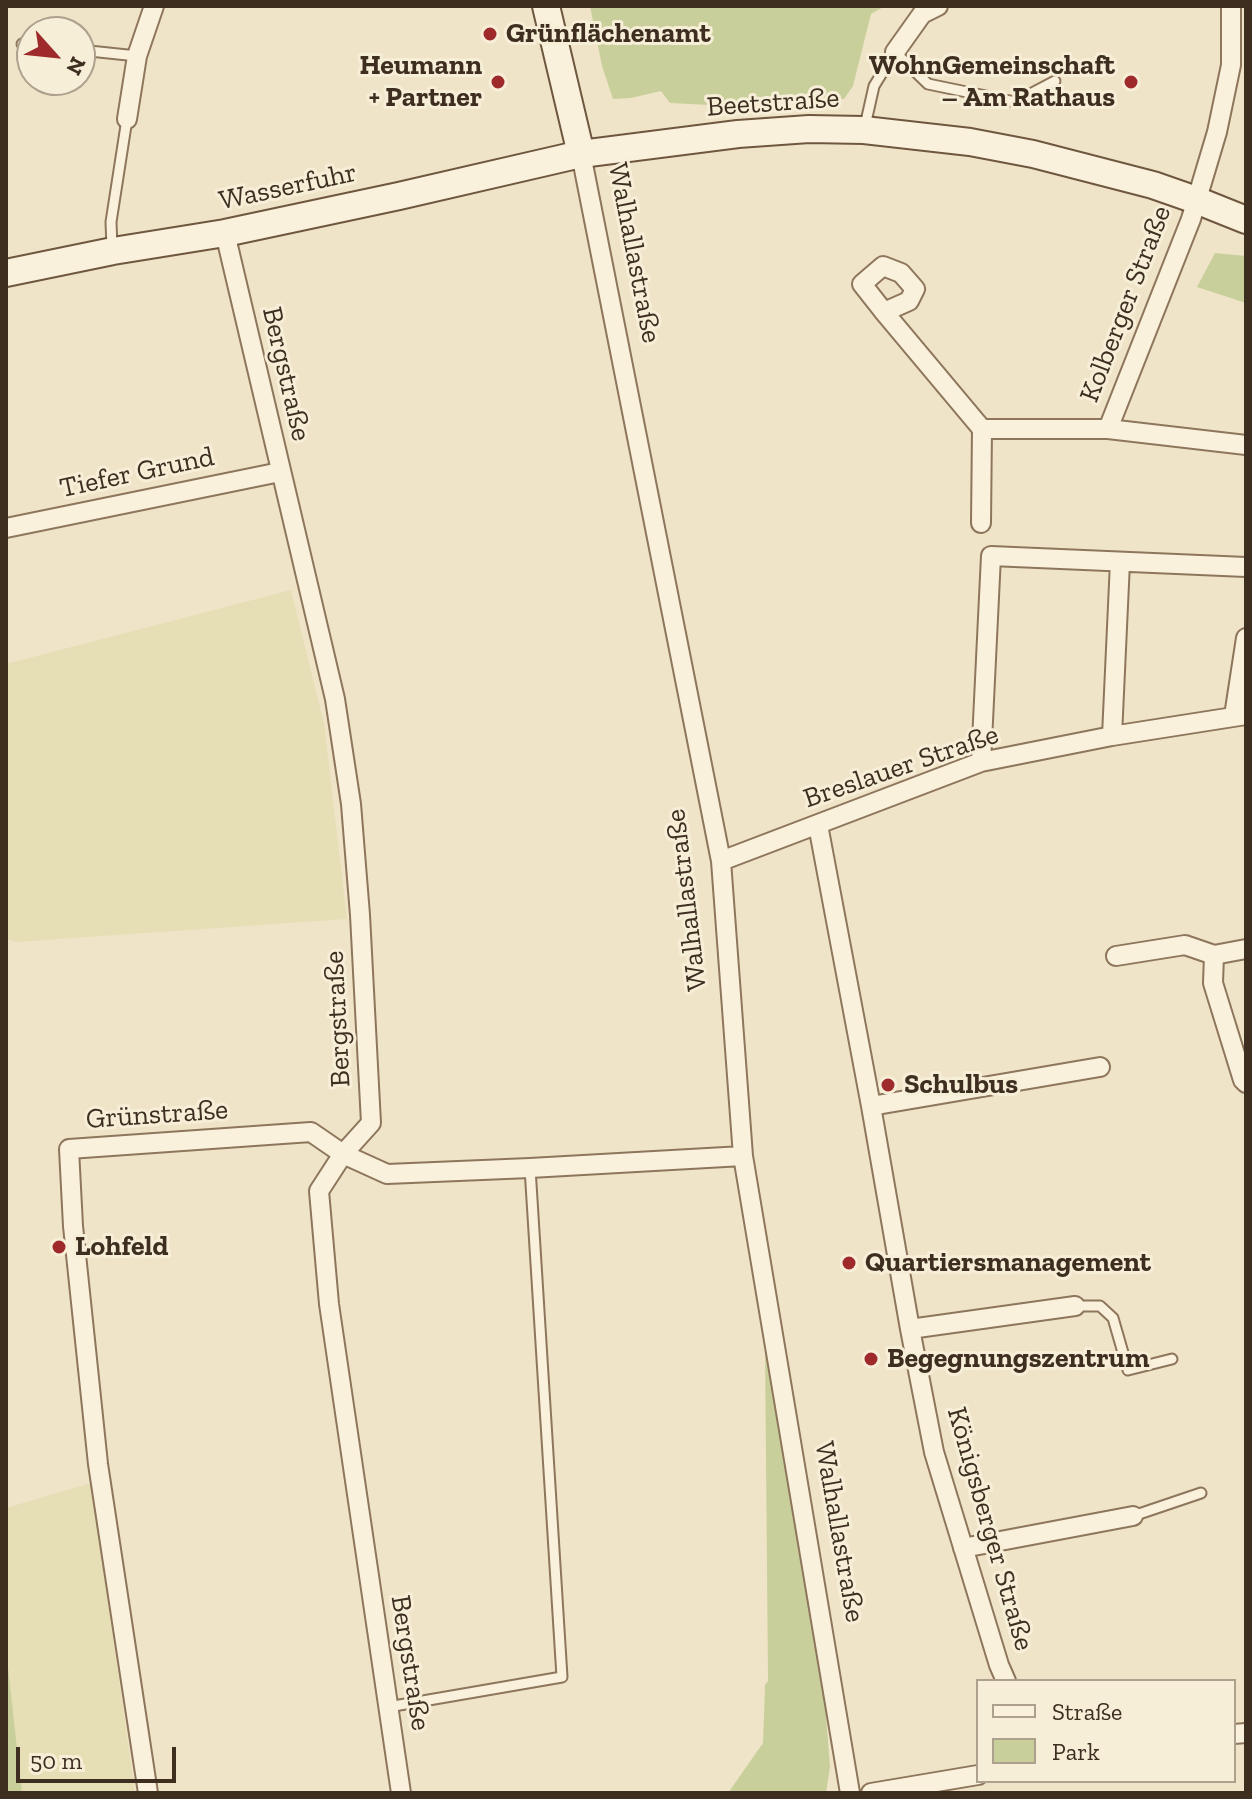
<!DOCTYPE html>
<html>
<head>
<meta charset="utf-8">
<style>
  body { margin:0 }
  #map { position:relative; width:1252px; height:1799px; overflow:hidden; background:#f0e4c8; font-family:"Zilla Slab",serif }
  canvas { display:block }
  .frame { position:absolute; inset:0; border:8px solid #3d2e20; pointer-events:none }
  .legend { position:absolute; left:976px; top:1679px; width:260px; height:104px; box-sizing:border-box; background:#f7eed8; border:2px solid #ada18e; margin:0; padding:10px 14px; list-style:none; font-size:24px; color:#3d2e20 }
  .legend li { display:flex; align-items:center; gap:16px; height:40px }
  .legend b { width:40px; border:2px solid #ada18e }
  .north { position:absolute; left:16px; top:16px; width:80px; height:80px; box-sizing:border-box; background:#f7eed8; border:2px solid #ada18e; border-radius:50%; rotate:117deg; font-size:22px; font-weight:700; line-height:32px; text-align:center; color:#3d2e20 }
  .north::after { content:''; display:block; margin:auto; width:28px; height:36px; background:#9e2a2b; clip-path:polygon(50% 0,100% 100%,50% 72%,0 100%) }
  .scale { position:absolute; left:16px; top:1747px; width:160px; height:36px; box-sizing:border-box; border:4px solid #3d2e20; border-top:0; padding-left:10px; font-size:24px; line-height:28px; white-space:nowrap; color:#3d2e20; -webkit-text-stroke:6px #f7eed8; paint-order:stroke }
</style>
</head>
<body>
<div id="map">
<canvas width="1252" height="1799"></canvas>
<div class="frame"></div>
<ul class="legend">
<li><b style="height:10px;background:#faf1dc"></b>Straße</li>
<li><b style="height:22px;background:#c9cf9b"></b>Park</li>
</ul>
<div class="north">N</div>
<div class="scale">50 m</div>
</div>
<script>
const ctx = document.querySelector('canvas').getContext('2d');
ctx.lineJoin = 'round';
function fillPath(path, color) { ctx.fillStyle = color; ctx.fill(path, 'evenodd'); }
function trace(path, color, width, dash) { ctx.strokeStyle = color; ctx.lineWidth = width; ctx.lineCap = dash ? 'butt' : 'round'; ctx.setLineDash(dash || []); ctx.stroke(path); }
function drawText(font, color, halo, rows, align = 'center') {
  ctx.font = font + ' "Zilla Slab",serif'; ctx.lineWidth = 6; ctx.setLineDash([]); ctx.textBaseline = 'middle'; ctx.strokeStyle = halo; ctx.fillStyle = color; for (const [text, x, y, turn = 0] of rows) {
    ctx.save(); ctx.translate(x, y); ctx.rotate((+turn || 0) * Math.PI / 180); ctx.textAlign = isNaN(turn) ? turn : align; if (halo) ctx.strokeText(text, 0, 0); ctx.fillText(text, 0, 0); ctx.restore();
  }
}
const farmland = new Path2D(`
  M291,590L324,724L347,919L16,942L6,939V664Z
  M91,1483L135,1793H22L6,1649V1508Z`);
const green = new Path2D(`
  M590,6H885L871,14L853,86L844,99H766L710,105L670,103L661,91L631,98L613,99L602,66Z
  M1215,253L1246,256V303L1197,287Z
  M765,1349L825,1703L830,1767L826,1793H728L763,1743L765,1685L768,1681Z
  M6,1649L22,1793H6Z`);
const lane = new Path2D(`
  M22,44L32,45
  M80,50L137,56
  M865,126L874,86L895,52L928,84L1015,102L1055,81
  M112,248L111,222L127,119
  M1075,1306H1100L1113,1318L1128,1370L1172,1359
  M1133,1516L1201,1493
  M388,1707L562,1677L530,1168`);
const street = new Path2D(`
  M895,52L922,14L938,6
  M127,119L137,56L154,6
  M581,154L721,861L743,1156L850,1793
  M225,233L335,699L351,804L360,915L371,1123L343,1154L319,1191L329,1304L401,1793
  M884,312L909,301L915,289L901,273L883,266L862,284L884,312L982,429H1108L1246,445
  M1108,429L1191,219L1217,132L1231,65V6
  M981,523L982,429
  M6,528L280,472
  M1234,716L1246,638
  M1112,736L1120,562
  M981,762L991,556L1246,567
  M818,825L871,1106L910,1329L934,1452L999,1665L1006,1681
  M721,861L981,762L1112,736L1246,715
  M1214,955L1213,983L1243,1080L1246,1083
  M1116,956L1185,945L1214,955L1246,949
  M871,1106L1100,1067
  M910,1329L1075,1306
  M963,1548L1133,1516
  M1234,1734L1246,1733
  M148,1793L98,1464L73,1226L69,1149L311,1132L343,1154L387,1174L530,1168L743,1156
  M871,1793L978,1775`);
const secondary = new Path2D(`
  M546,6L581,154
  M6,273L113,251L225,233L399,196L581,154L738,134L809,129L864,130L970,142L1033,154L1153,185L1196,200L1246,220`);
const markers = [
  [490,34,8,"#9e2a2b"],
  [498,82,8,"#9e2a2b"],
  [1131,82,8,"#9e2a2b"],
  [888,1085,8,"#9e2a2b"],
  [59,1247,8,"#9e2a2b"],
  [849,1263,8,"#9e2a2b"],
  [871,1359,8,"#9e2a2b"]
];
const poiNames = [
  ["Grünflächenamt",506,34],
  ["Heumann",482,66,"right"],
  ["+ Partner",482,98,"right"],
  ["WohnGemeinschaft",1115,66,"right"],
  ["– Am Rathaus",1115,98,"right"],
  ["Schulbus",904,1085],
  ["Lohfeld",75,1247],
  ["Quartiersmanagement",865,1263],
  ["Begegnungszentrum",887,1359]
];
const streetNames = [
  ["Beetstraße",773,103,-4],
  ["Wasserfuhr",288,187,-12],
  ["Walhallastraße",634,253,79],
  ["Kolberger Straße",1126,304,-69],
  ["Bergstraße",286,374,77],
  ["Tiefer Grund",137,473,-12],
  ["Breslauer Straße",901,767,-19],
  ["Walhallastraße",687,900,-97],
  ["Bergstraße",338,1019,-93],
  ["Grünstraße",157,1115,-4],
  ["Königsberger Straße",990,1529,74],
  ["Walhallastraße",839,1532,80],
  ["Bergstraße",410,1663,81]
];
fillPath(farmland, '#e6deb5');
fillPath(green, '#c9cf9b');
trace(lane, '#8d765c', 13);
trace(street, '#8d765c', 22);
trace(secondary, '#6f573f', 30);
trace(lane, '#faf1dc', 9);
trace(street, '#faf1dc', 18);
trace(secondary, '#faf1dc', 26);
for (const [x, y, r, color] of markers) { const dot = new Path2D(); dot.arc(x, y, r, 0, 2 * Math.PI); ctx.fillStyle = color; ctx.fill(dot); trace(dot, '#f7eed8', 3); }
drawText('bold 28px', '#3d2e20', '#f7eed8', poiNames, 'left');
drawText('28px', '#3d2e20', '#f7eed8', streetNames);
</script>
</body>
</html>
